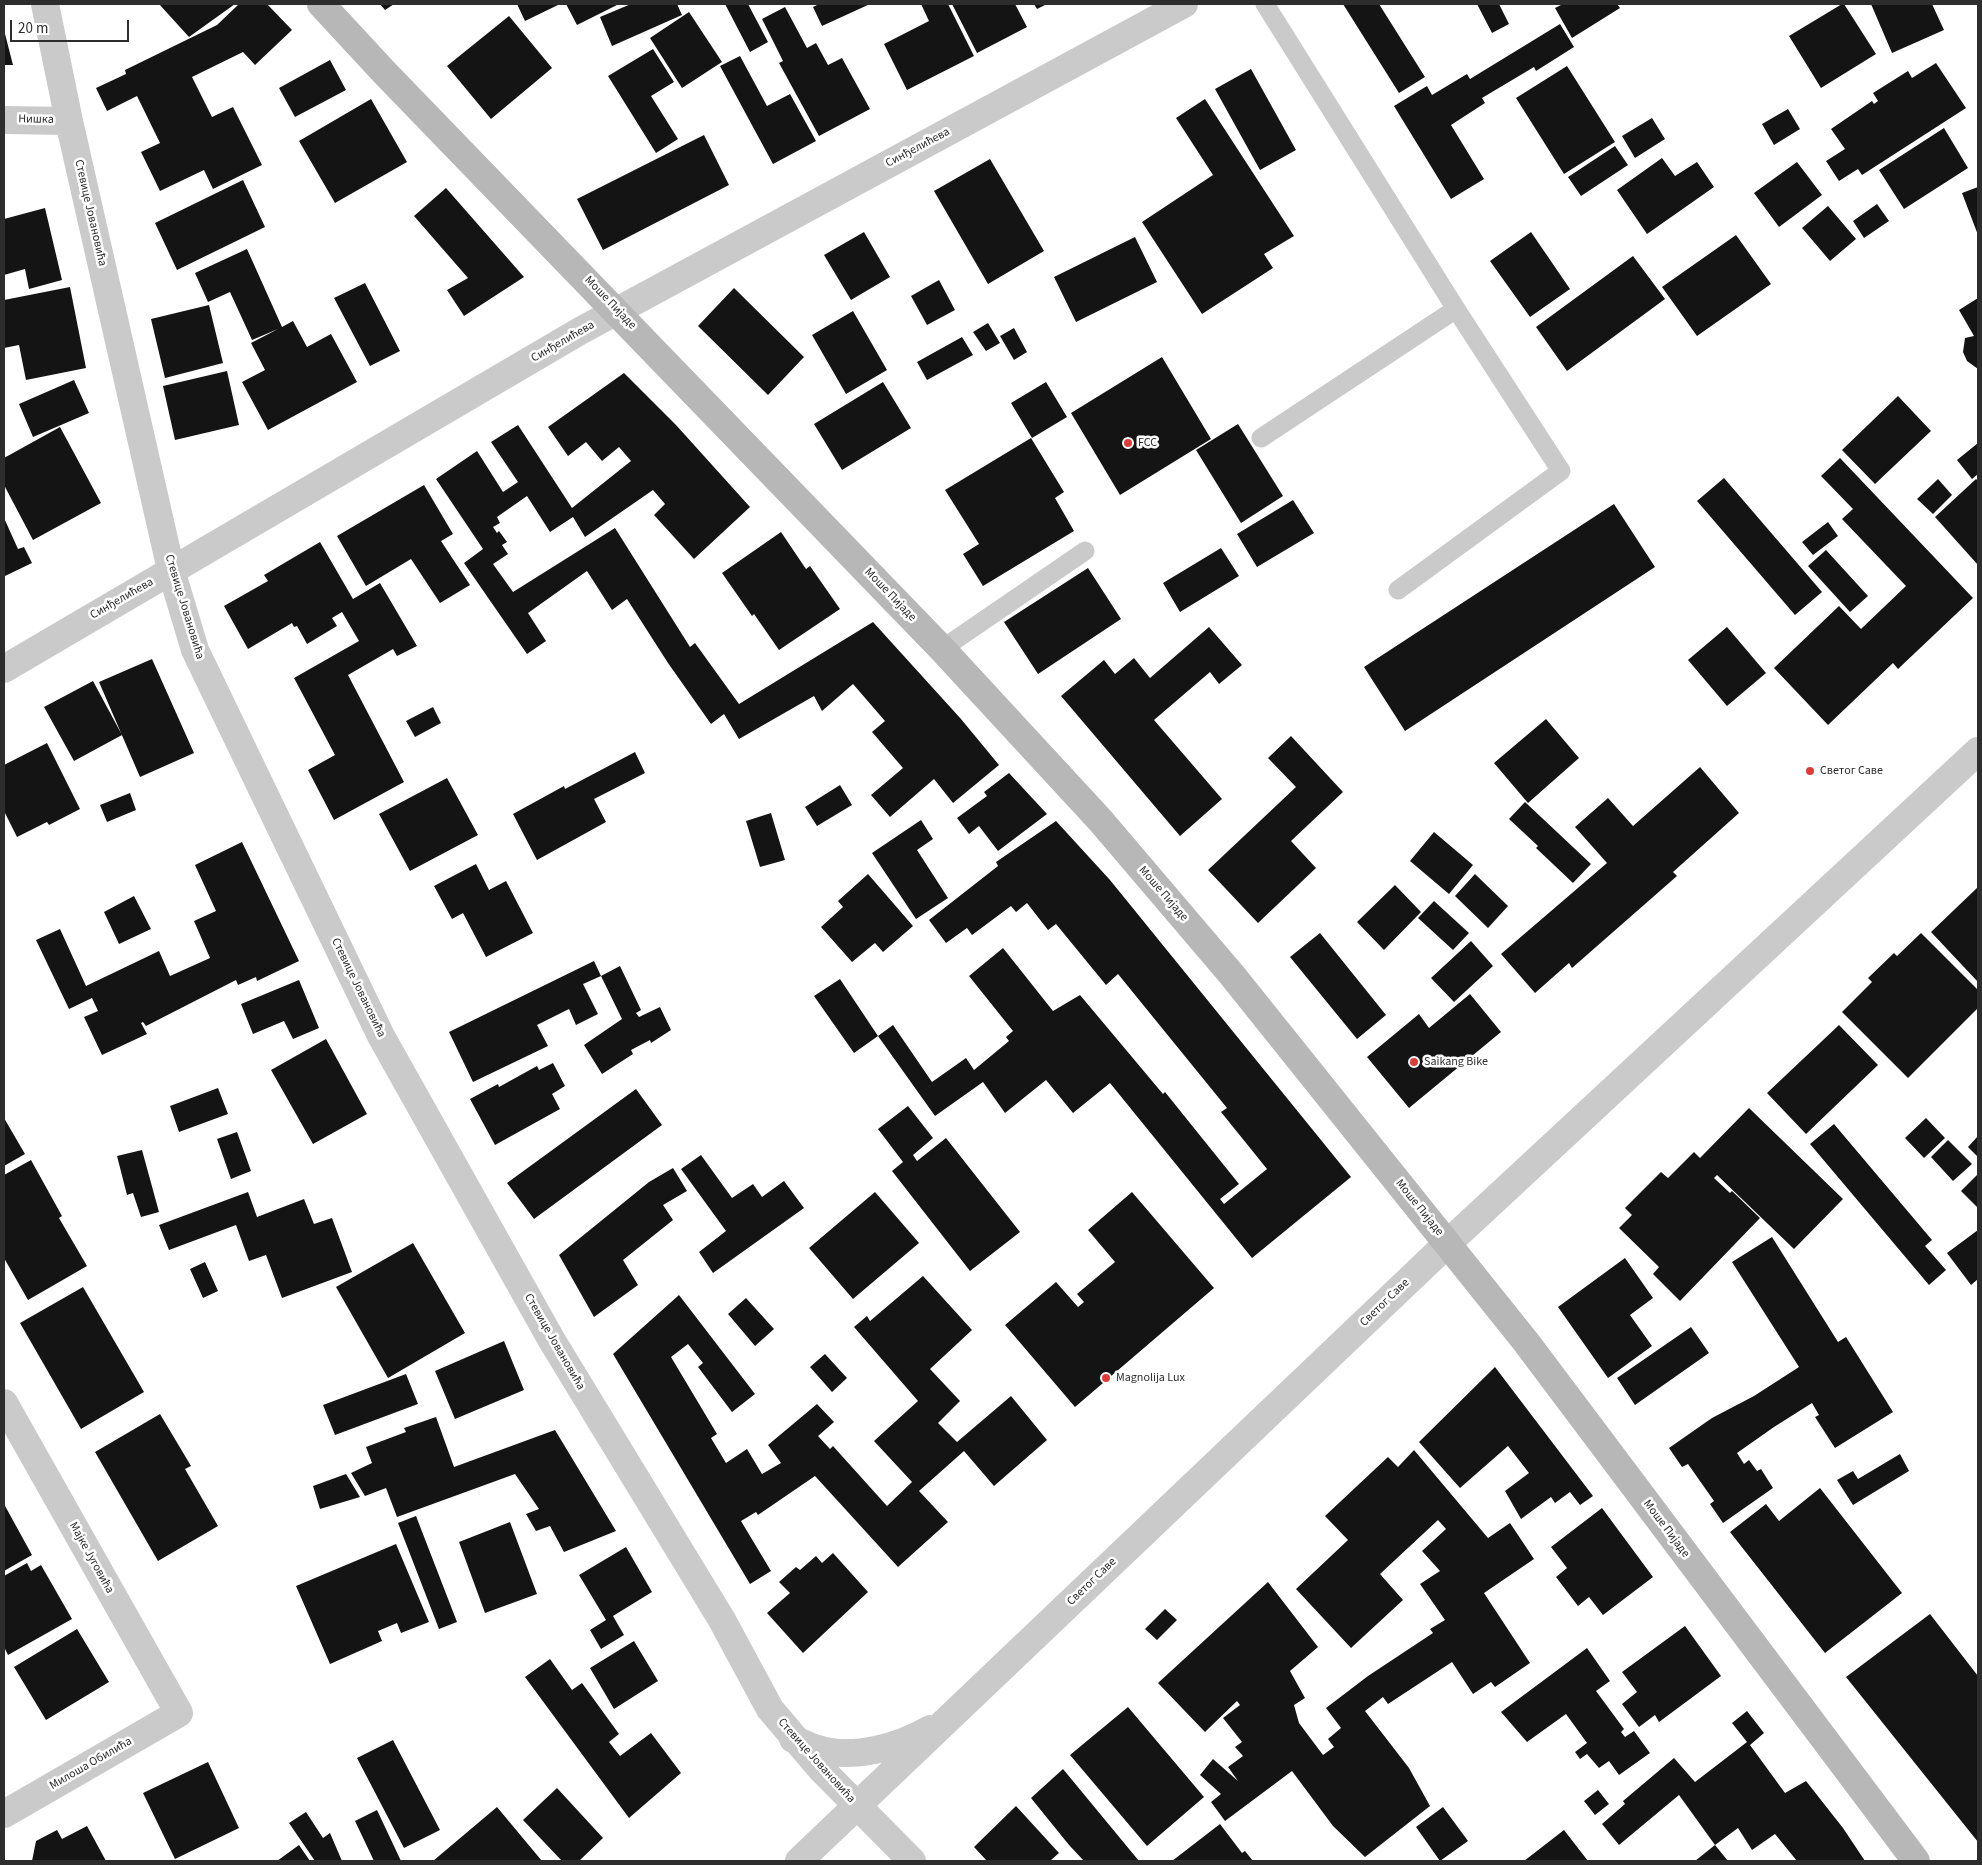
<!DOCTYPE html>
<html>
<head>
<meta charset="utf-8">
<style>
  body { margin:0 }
  #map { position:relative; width:1982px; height:1865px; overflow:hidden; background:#fff; font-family:"Source Sans 3",sans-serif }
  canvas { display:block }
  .frame { position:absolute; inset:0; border:5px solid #2d2d2d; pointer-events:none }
  .scale { position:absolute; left:10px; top:20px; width:119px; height:22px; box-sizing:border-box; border:2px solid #2d2d2d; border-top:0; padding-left:6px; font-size:15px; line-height:18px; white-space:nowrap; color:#2d2d2d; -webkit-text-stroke:4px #fff; paint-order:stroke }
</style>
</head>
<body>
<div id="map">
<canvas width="1982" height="1865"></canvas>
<div class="frame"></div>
<div class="scale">20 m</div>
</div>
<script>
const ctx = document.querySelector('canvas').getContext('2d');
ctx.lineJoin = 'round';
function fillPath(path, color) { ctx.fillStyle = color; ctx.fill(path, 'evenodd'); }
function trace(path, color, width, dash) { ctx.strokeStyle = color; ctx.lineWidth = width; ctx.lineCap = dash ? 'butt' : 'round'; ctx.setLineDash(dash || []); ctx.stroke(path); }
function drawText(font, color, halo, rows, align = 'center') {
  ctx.font = font + ' "Source Sans 3",sans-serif'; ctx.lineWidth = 5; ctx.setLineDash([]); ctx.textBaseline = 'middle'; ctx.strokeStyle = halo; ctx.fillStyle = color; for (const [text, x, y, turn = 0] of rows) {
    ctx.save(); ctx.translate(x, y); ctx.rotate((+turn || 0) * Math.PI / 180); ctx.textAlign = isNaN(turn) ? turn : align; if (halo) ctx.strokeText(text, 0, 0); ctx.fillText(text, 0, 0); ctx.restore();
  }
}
const building = new Path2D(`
  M159,4H235L189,37Z
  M239,4H267L292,30L255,65L243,52L192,77L212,117L233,107L262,165L213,189L204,170L160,191L141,152L160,143L137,96L107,111L96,88L126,74L125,70L217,25Z
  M380,4H394L385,10Z
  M517,4H560L525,21Z
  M566,4H619L577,25Z
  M631,4H677L682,15L612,46L600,17Z
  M725,4H748L768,42L750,52Z
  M819,4H870L822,26L813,7Z
  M921,4H948L974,56L907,90L884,44L929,21Z
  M952,4H1015L1027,27L977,53Z
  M1034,4H1047L1037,9Z
  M1343,4H1379L1425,77L1399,93Z
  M1477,4H1499L1509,24L1492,33Z
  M1563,4H1617L1620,8L1572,38L1555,8Z
  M1842,4H1844L1876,54L1821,88L1789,36Z
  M1871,4H1932L1944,30L1892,53Z
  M785,7L807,48L816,43L828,65L842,58L870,109L819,136L779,63L783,61L762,19Z
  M689,12L722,62L682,88L650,38Z
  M509,16L552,68L491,119L447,66Z
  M1560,24L1574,47L1536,71L1534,67L1482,98L1485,103L1451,125L1484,179L1451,199L1394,106L1427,86L1432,95L1467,74L1470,79Z
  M4,30L13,65H4Z
  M653,49L674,82L651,96L678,139L656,153L608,76Z
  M740,56L767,106L790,94L816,141L773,164L720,66Z
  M330,60L346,90L295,117L279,88Z
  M1936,63L1966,108L1862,175L1858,169L1839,181L1826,161L1845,149L1831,129L1872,101L1874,104L1878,101L1873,93L1908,71L1912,78Z
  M1567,66L1615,142L1564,174L1516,98Z
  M1251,69L1296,150L1260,170L1215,89Z
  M371,99L407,162L335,203L299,141Z
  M1205,99L1294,236L1264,254L1273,268L1202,314L1142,222L1213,175L1176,118Z
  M1788,109L1800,129L1774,145L1762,124Z
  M1652,118L1665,139L1635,158L1622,136Z
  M1944,128L1968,168L1904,209L1879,170Z
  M704,135L729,185L603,250L577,199Z
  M1615,146L1628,165L1581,196L1568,177Z
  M1662,158L1675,176L1697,162L1714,187L1647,234L1617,190Z
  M990,159L1044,251L988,284L934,191Z
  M1797,162L1822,195L1779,227L1754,193Z
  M243,180L265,227L177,270L155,223Z
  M1978,187V235L1962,193Z
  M446,188L524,277L464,316L447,290L468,278L414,216Z
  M1877,204L1889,221L1864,238L1853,221Z
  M1828,206L1856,239L1830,261L1802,228Z
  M45,208L62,280L29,289L25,269L4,275V219Z
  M864,232L890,277L851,300L824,255Z
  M1531,232L1570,289L1530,317L1490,261Z
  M1736,235L1771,284L1697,336L1662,287Z
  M1135,237L1157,282L1076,322L1054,277Z
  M247,249L282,327L293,321L307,347L331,334L357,382L268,430L242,382L265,370L251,343L278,329L252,340L230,292L208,302L195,273Z
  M1633,256L1665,299L1567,371L1536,327Z
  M939,280L955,310L927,325L911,296Z
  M365,283L400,351L370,366L334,298Z
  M70,287L86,368L26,380L19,345L4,348V300Z
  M734,288L804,357L768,395L698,326Z
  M1978,298V369L1967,361L1963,352L1965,338L1974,336L1959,310Z
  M209,305L223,363L165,378L151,319Z
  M853,311L887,370L846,394L812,335Z
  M988,323L1000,343L986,351L973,332Z
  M1014,328L1027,352L1014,360L1000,336Z
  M962,337L973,355L927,380L917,362Z
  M1162,357L1211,439L1120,495L1071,413Z
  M227,371L239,425L175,440L163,386Z
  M624,373L676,425L750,507L694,559L654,515L665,504L653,490L585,537L573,517L550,532L527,496L497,517L500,523L493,527L497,533L499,531L507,542L502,545L508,554L493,564L513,592L615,528L690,647L695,643L739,704L873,622L961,719L999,765L953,803L934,779L890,817L871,795L903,768L872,732L885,721L853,684L822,711L814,696L739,739L724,714L711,724L668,663L627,599L612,610L587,571L528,613L546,641L527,654L464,563L483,549L436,479L477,451L503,492L518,482L491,442L518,425L572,508L631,461L619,447L602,461L586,442L568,456L548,427Z
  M74,380L89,413L33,437L19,404Z
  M883,382L911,428L842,470L814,424Z
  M1046,382L1067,417L1032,438L1011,403Z
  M1898,396L1931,431L1875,484L1842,450Z
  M1238,424L1283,496L1241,523L1196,450Z
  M60,427L101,503L33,540L4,485V458Z
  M1031,438L1064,492L1055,498L1074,531L983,586L963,554L979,544L945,490Z
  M1978,443V474L1972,479L1957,460Z
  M1840,458L1973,598L1898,669L1893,663L1828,725L1774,668L1839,606L1861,629L1906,586L1842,519L1853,509L1821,476Z
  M1724,478L1822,592L1795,615L1697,501Z
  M1938,479L1952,495L1933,514L1917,499Z
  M1976,479L1978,481V565L1935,517Z
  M424,485L453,534L441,541L470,585L440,603L411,559L366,586L337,536Z
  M1293,500L1314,533L1257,567L1237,534Z
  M1614,504L1655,567L1405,731L1364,667Z
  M4,518L18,549L24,547L32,563L5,576Z
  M1828,522L1838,536L1813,555L1802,542Z
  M781,532L806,569L810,566L840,609L779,650L754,614L752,616L722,573Z
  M320,542L353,599L380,583L417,646L397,656L393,649L348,675L404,782L334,820L308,770L335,755L294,678L359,641L342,612L332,618L337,626L307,644L297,626L294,627L292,623L248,649L224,606L268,581L264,575Z
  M1221,548L1239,576L1180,612L1163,583Z
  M1826,550L1868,596L1850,612L1808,566Z
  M1088,568L1121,619L1038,674L1004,622Z
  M1209,627L1242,665L1219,684L1210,672L1154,720L1222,799L1180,836L1061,696L1104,660L1115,674L1134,658L1150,678Z
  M1727,627L1766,673L1727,706L1688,660Z
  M152,659L194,753L140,777L99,682Z
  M93,681L122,735L74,761L44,707Z
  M433,707L441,723L415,737L406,721Z
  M1546,719L1579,758L1528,803L1494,763Z
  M1291,736L1343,792L1291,841L1316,868L1258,923L1208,870L1296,787L1268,758Z
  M47,743L80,809L49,825L47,822L17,837L4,811V765Z
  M635,752L645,773L594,799L606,822L537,860L513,814L564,786L565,789Z
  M1700,767L1739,813L1673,872L1677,876L1572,968L1569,963L1535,993L1501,954L1607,863L1575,827L1608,798L1633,826Z
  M1009,773L1047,814L998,851L979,826L969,834L957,818L987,796L984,792Z
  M447,778L478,835L410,871L379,814Z
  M840,785L852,805L817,826L805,807Z
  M130,793L136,810L107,822L100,805Z
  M1525,802L1591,864L1573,883L1536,848L1538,846L1509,819Z
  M771,813L785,860L760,867L746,821Z
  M921,820L933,839L917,850L948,898L916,919L872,853Z
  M1056,821L1110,880L1351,1177L1252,1258L1110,1083L1073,1113L1046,1080L1005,1113L983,1082L935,1116L878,1036L893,1025L932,1082L966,1058L974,1070L1009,1041L1006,1037L1013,1031L969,976L1003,948L1053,1011L1080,995L1163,1094L1165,1092L1239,1184L1220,1199L1224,1204L1267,1169L1221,1112L1227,1108L1118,974L1106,985L1056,924L1048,930L1027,903L1016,912L1011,906L972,935L967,928L946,943L929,920L998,866L996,862Z
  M1434,832L1473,865L1449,894L1410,861Z
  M242,842L299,961L257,981L256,977L238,985L236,980L146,1026L143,1022L141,1023L147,1034L102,1055L84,1017L98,1011L92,998L69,1009L36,940L60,929L86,986L159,951L170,976L210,958L194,921L216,911L195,865Z
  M476,864L489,890L506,881L533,933L486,957L463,913L452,919L434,886Z
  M868,874L913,926L883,952L875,943L852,962L821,927L843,907L838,901Z
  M1475,874L1508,906L1488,928L1455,896Z
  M1395,885L1421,912L1384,950L1357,922Z
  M1978,887V982L1931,932Z
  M134,896L151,929L119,944L104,912Z
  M1434,901L1469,933L1453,950L1418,918Z
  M1320,933L1386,1015L1357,1039L1290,957Z
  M1921,933L1978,990V1008L1908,1078L1842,1012L1872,982L1868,978L1894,953L1897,956Z
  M1471,941L1493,966L1454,1002L1431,978Z
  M594,961L601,976L620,966L641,1010L636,1013L639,1017L660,1007L671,1030L651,1043L650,1040L631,1050L633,1054L602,1074L584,1045L622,1019L601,976L583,984L598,1014L576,1025L569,1009L537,1025L548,1046L473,1082L449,1032Z
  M840,979L878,1036L854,1053L814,996Z
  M299,980L319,1028L293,1039L284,1021L253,1034L241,1004Z
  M1470,994L1501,1032L1409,1108L1367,1057L1419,1014L1429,1028Z
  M1839,1025L1878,1065L1806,1134L1767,1093Z
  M326,1039L367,1114L313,1144L271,1070Z
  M553,1063L565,1086L552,1094L560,1109L495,1145L470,1099L498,1084L499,1087L537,1066L539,1070Z
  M218,1088L228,1114L179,1132L170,1106Z
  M636,1089L662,1125L534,1219L507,1183Z
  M908,1106L933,1138L913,1155L917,1161L946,1138L1020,1232L970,1271L892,1171L903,1162L878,1129Z
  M1749,1108L1843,1199L1794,1249L1717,1175L1714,1178L1730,1193L1732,1191L1760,1218L1680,1301L1653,1274L1659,1267L1619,1228L1632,1215L1625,1208L1661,1172L1668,1178L1694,1152L1700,1158Z
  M4,1118L25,1154L4,1166Z
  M1926,1118L1945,1138L1924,1158L1905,1138Z
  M1834,1124L1932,1240L1925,1246L1946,1270L1929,1285L1810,1144Z
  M237,1132L251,1171L231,1179L217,1139Z
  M1978,1136V1157L1968,1147Z
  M1948,1140L1972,1164L1953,1181L1931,1157Z
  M142,1150L159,1212L141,1217L133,1193L127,1195L117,1156Z
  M701,1155L732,1198L753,1184L762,1197L784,1181L804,1208L713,1273L699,1252L726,1231L681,1169Z
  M31,1160L62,1216L59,1218L87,1266L28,1300L4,1258V1175Z
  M673,1168L687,1191L663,1205L673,1220L623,1260L638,1285L594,1317L559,1255L649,1182Z
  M1978,1174V1208L1961,1191Z
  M248,1192L257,1217L304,1199L314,1224L332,1218L352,1272L282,1298L266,1255L249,1261L236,1225L169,1250L159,1225Z
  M875,1192L919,1243L853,1299L809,1248Z
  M1132,1192L1214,1288L1075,1407L1005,1325L1056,1282L1078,1307L1084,1302L1077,1294L1115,1262L1088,1230Z
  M1978,1230V1279L1971,1285L1947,1253Z
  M1772,1237L1838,1342L1846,1337L1893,1412L1835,1448L1815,1417L1819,1415L1812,1403L1774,1427L1737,1453L1744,1464L1749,1460L1757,1471L1761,1469L1773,1488L1723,1523L1710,1504L1714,1501L1688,1464L1682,1467L1669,1448L1712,1418L1754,1396L1799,1367L1732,1262Z
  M413,1243L465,1333L388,1378L336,1287Z
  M1625,1258L1653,1298L1630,1315L1652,1346L1608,1378L1558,1307Z
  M205,1262L218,1291L203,1298L190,1269Z
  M923,1276L972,1330L930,1369L960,1401L938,1423L957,1442L1011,1396L1047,1440L994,1486L964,1451L919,1491L948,1522L898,1567L815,1476L758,1515L756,1512L741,1521L771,1571L750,1584L613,1354L679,1295L755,1394L732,1412L698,1367L703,1363L688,1344L671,1357L717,1434L711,1438L726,1463L747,1449L762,1474L781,1463L768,1445L817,1404L834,1422L818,1436L830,1449L833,1446L887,1506L912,1482L874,1441L918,1401L854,1327L867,1316L870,1321Z
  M83,1287L144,1392L81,1429L20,1323Z
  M746,1298L774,1329L755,1346L728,1314Z
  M1691,1327L1709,1353L1635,1405L1617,1378Z
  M504,1341L524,1390L455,1419L435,1371Z
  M825,1354L847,1378L832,1392L810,1367Z
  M1495,1367L1593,1496L1580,1505L1570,1492L1555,1503L1551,1497L1521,1519L1505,1491L1529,1473L1508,1446L1460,1488L1419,1442Z
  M406,1374L418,1404L335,1435L323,1405Z
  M160,1414L191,1466L185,1469L218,1526L158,1561L95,1452Z
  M436,1417L454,1467L555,1430L616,1531L564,1552L550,1526L536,1531L526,1514L539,1509L515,1474L397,1517L386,1488L365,1496L351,1473L372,1463L366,1447L406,1432L404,1428Z
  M1414,1450L1488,1538L1510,1523L1534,1559L1484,1593L1530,1663L1495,1687L1491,1682L1473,1694L1452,1662L1388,1704L1383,1697L1365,1711L1409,1768L1430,1806L1365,1857L1333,1826L1292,1771L1225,1821L1211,1802L1221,1794L1200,1775L1213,1759L1238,1781L1228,1767L1243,1756L1235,1747L1242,1742L1223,1718L1240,1705L1237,1701L1205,1732L1158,1683L1268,1582L1318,1647L1290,1671L1305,1698L1294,1705L1299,1723L1323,1755L1334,1747L1328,1739L1341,1728L1326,1708L1368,1676L1433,1633L1430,1629L1445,1620L1420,1584L1440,1571L1422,1551L1446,1529L1438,1520L1380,1574L1403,1600L1351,1648L1296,1589L1348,1540L1325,1516L1388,1457L1398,1467Z
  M1900,1454L1909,1471L1853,1505L1837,1480L1853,1471L1858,1479Z
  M346,1474L360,1497L320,1509L313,1486Z
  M1820,1488L1902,1593L1825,1653L1730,1532L1766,1504L1779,1521Z
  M4,1504L32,1555L4,1571Z
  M1602,1508L1653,1577L1603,1615L1589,1597L1578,1606L1556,1577L1567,1568L1551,1547Z
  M416,1516L457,1622L439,1629L398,1523Z
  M510,1522L537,1594L485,1613L459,1542Z
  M396,1544L429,1622L401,1633L397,1623L378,1631L382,1641L330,1664L296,1586Z
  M626,1547L652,1592L613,1616L624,1635L601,1649L590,1630L606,1620L579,1575Z
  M833,1553L868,1592L803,1653L767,1613L790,1593L779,1582L796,1567L800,1570L816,1556L822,1563Z
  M27,1563L31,1571L41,1565L72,1619L8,1655L4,1647V1576Z
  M1165,1609L1177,1620L1157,1640L1145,1629Z
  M1930,1614L1978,1676V1842L1846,1677Z
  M1685,1626L1721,1676L1659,1722L1655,1715L1639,1727L1622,1704L1637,1692L1622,1672Z
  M77,1629L109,1682L46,1720L14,1667Z
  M634,1641L658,1681L614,1709L590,1668Z
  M1587,1648L1610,1681L1596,1691L1624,1729L1621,1732L1625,1737L1634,1731L1650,1753L1619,1775L1609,1761L1599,1768L1587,1754L1580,1759L1575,1752L1587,1743L1566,1714L1527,1742L1501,1712Z
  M550,1659L572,1690L582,1683L619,1734L609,1742L620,1756L651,1733L681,1773L629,1818L525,1677Z
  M1128,1707L1204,1797L1147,1846L1070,1755Z
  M1747,1711L1764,1733L1750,1745L1785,1793L1806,1781L1843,1828L1865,1861H1797L1775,1834L1752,1850L1738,1828L1715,1845L1679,1795L1619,1845L1602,1824L1625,1804L1623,1801L1674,1758L1695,1782L1747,1742L1732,1723Z
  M393,1740L440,1830L404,1848L357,1758Z
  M208,1762L239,1828L175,1859L143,1793Z
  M1063,1769L1139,1861H1084L1069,1845L1031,1798Z
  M557,1788L603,1838L579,1861H562L523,1820Z
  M1598,1790L1609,1804L1595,1815L1584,1801Z
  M1016,1806L1059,1853L1051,1860L1053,1861H987L974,1847Z
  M497,1807L542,1861H433Z
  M1443,1807L1468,1841L1440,1861L1416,1827Z
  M377,1810L401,1861H374L355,1821Z
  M306,1812L323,1838L330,1833L342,1861H315L289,1823Z
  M1220,1824L1242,1853L1245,1851L1253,1861H1172Z
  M87,1826L106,1861H32L36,1841L57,1830L62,1839Z
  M1564,1830L1588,1861H1524Z
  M299,1845L310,1861H277Z
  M1715,1845L1728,1861H1695Z`);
const service = new Path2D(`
  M1265,4L1456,309L1561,471L1398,590
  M1261,438L1456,309
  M942,649L1085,551`);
const minor = new Path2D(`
  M45,4L69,121L171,570L195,650L381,1036L551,1339L722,1620L770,1709L821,1769L912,1861
  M4,120L69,121
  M4,669L580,331L1184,4
  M4,1403L179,1713L4,1814`);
const tertiary = new Path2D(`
  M793,1739C801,1742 810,1747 818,1749C853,1760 899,1747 930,1729
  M799,1861L1448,1243L1978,751`);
const secondary = new Path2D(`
  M321,4L384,72L942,649L1100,820L1232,975L1526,1342L1916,1861`);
const markers = [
  [1128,443,5,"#d83e3a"],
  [1810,771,5,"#d83e3a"],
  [1414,1062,5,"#d83e3a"],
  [1106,1378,5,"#d83e3a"]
];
const streetNames = [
  ["Нишка",36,120,1],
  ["Синђелићева",918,148,-28],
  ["Стевице Јовановића",90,213,77],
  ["Моше Пијаде",610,303,46],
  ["Синђелићева",563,342,-30],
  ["Моше Пијаде",890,595,46],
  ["Синђелићева",122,599,-30],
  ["Стевице Јовановића",184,607,73],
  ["Моше Пијаде",1163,894,49],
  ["Стевице Јовановића",358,988,64],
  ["Моше Пијаде",1419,1208,51],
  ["Светог Саве",1385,1303,-44],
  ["Стевице Јовановића",554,1342,60],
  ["Моше Пијаде",1666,1529,53],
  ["Мајке Југовића",91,1558,61],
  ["Светог Саве",1092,1582,-44],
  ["Стевице Јовановића",816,1761,48],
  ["Милоша Обилића",91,1764,-30]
];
const poiNames = [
  ["FCC",1138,443],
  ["Светог Саве",1820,771],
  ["Saikang Bike",1424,1062],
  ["Magnolija Lux",1116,1378]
];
fillPath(building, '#141414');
trace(service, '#cacaca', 19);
trace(minor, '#cacaca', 28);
trace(tertiary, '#cacaca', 28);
trace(secondary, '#b7b7b7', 28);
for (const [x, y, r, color] of markers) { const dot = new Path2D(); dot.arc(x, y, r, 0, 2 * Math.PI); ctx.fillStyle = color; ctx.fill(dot); trace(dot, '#fff', 2); }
drawText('12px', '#2d2d2d', '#fff', streetNames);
drawText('12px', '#2d2d2d', '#fff', poiNames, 'left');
</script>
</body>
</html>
